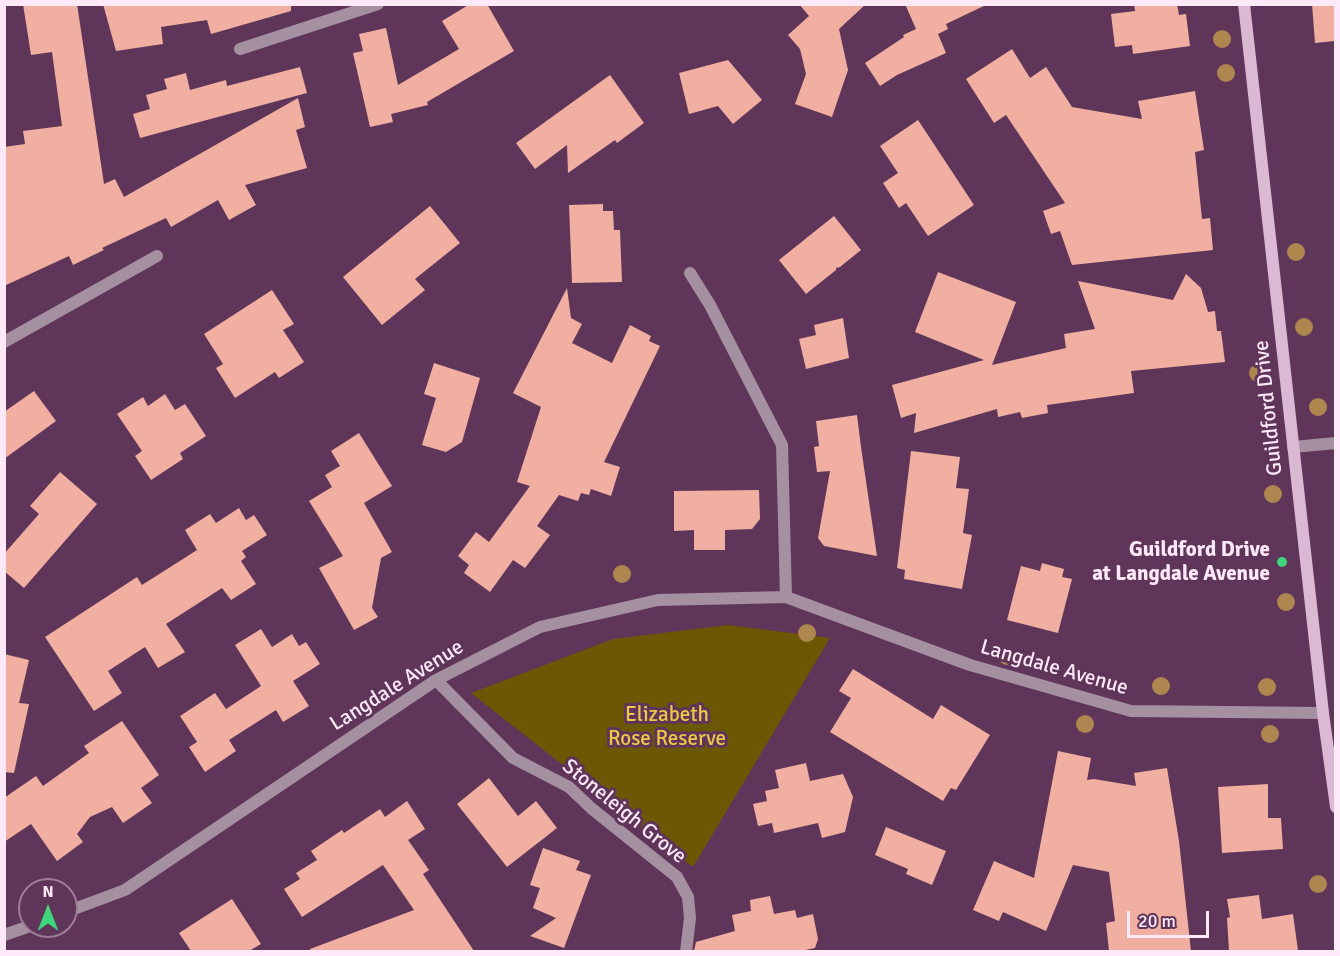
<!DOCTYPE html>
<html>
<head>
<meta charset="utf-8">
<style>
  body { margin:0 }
  #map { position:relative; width:1340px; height:956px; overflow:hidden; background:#5f3559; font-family:Signika,sans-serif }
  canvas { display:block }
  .frame { position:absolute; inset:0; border:6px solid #fee9f9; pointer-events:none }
  .north { position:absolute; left:18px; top:878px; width:60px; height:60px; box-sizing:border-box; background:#5f3559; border:2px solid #9f7d99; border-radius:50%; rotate:0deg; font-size:16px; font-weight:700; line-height:24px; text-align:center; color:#fee9f9 }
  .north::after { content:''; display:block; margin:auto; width:21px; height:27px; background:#3fd77d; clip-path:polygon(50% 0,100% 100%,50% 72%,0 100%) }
  .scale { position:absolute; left:1127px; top:911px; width:82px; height:27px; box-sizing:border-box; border:3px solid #fee9f9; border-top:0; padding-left:8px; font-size:18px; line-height:21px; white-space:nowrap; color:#fee9f9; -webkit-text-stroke:4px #5f3559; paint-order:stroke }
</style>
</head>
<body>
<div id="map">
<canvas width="1340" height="956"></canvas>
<div class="frame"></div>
<div class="north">N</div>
<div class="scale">20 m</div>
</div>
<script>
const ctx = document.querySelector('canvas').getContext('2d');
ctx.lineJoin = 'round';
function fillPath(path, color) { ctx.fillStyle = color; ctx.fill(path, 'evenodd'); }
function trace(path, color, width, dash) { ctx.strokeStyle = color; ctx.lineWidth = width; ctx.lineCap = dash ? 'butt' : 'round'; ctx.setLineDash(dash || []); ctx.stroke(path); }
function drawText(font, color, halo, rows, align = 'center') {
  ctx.font = font + ' Signika,sans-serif'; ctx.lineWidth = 6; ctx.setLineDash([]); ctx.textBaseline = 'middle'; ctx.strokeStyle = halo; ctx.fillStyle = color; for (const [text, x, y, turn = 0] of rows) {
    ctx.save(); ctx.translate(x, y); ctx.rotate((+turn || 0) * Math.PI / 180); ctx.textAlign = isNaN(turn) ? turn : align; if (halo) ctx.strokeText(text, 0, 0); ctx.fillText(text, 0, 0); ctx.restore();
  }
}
const green = new Path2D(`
  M728,625L830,638L693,867L471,693L613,639Z`);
const building = new Path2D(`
  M23,4H77L104,184L115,179L124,197L298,98L305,127L296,130L307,168L245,185L256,205L229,220L218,200L171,227L166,218L102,248L104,250L73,265L69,256L4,286V147L25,144L23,131L62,126L52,52L31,55Z
  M103,4H291V11L211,34L207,20L161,27L163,44L116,51Z
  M470,4H487L514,51L427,102L428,105L391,114L393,122L370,127L353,53L363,51L359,34L386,28L398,85L459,49L442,21Z
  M799,4H866L839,29L848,70L832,117L795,104L806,74L800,49L788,35L809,16Z
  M905,4H988L946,24L948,29L938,34L946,53L897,75L880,86L865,63L904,37L903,35L916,29Z
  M1134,4H1177L1179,15L1186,14L1190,46L1133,54L1132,45L1115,47L1111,14L1135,11Z
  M1312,4H1335V41L1315,43Z
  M1012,49L1030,78L1046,67L1072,107L1142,119L1138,101L1195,91L1204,150L1195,152L1202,219L1210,218L1213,250L1072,265L1060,231L1051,234L1043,211L1065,203L1006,115L994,123L966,79Z
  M728,60L762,100L733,124L718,106L689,114L679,73Z
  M300,67L307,93L140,138L133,114L150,109L146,95L167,89L164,79L186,73L190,90L226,80L227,86Z
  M610,75L644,123L617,143L615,140L568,173L567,145L535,169L516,143Z
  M918,120L974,205L928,236L906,203L899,208L883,183L898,173L880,146Z
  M603,204V211H613L614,230H620L622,282L572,283L569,205Z
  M430,206L460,243L415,279L425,290L382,325L343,277Z
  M834,216L861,250L840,267L836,268V270L806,294L779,260Z
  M938,272L1016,302L992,365L1066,348L1064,334L1095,329L1078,281L1173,300L1186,274L1201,288L1208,312L1215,311L1217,331H1221L1225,362L1131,371L1134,393L1047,405L1048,413L1022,418L1020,412L998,417L997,409L914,433L916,413L901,418L892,385L984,360L915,332Z
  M567,288L571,318L582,324L572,343L612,363L630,325L651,336L649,341L660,346L604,462L620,467L611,496L591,489L589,495L581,493L578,501L559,495L537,526L550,535L525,568L513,560L490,592L464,573L469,565L458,556L476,532L489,542L530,486L517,482L541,407L513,393Z
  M272,290L294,324L283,330L304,362L279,378L275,372L235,398L216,368L223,364L204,334Z
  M843,318L849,358L806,369L799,339L816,335L814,325Z
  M434,363L480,378L462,442L446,452L422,445L436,398L424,394Z
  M34,391L56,421L4,459V412Z
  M165,394L175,410L185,404L206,436L180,453L183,459L151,480L135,456L142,451L117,414L143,397L148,406Z
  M857,415L861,447L877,556L824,546L818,538L830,471L817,472L814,447L819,446L816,421Z
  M359,433L392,486L364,503L392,552L381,558L372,608L378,617L354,630L319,568L343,556L309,501L332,487L325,475L340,466L331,451Z
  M911,451L960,457L956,488L969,489L963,533L972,535L962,589L904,579L905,570L897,568Z
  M60,472L97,504L24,588L4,571V554L39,514L30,506Z
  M759,490L760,519L752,529L725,530V550H694V530L674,531V491Z
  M239,508L246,520L254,515L267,535L242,551L246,557L241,561L256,584L231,600L222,588L166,624L185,652L158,668L145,647L108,671L122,693L94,711L45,637L137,577L142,585L197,550L185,530L210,514L216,523Z
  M1042,563L1064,569L1062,577L1072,579L1058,633L1007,620L1021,566L1040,571Z
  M261,629L272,647L292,634L299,646L306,642L320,664L293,681L309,706L283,722L276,710L229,740L236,751L205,772L189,747L197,742L180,716L215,693L226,709L261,686L235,645Z
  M4,654L29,660L19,703L29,704L14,773L4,772Z
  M853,669L933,719L941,705L990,735L956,790L951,788L943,801L830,732L851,698L839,691Z
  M122,721L159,775L141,788L152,803L123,823L112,807L90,817L77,834L83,842L57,861L31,824L4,842V798L36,776L43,786L89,753L84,746Z
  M1058,751L1091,758L1087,780L1094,779L1136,786L1134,773L1167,768L1179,841L1191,951H1109L1106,923L1115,921L1109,872L1073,865L1046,931L1003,912L999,921L973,910L994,861L1034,878Z
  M806,763L810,781L843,774L853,797L845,832L822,838L818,823L774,833L772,823L758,826L753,804L767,801L765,791L779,788L775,770Z
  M489,778L518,816L536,801L557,828L507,867L457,804Z
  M1268,784V818H1281L1283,849L1222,853L1218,787Z
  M407,801L425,829L408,840L429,870L423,874L474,951H310V949L414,910L383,865L302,917L284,889L300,879L296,873L317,860L311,851L342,830L344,833L380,809L385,817Z
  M886,827L946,851L932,885L906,874L908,869L875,855Z
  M543,848L580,861L576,870L591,875L564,948L530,936L556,918L533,908L540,888L530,885Z
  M1259,895L1262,919L1293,914L1298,951H1229L1227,918L1230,917L1227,899Z
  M770,896L774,914L795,910L797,918L813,914L818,939L815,948L801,951H694L696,942L735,931L732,915L751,911L750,900Z
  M232,899L261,944L249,951H191L179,933Z`);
const street = new Path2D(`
  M240,49L378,4
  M690,273L710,305L782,445L786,597
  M4,342L157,256
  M1293,447L1336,443
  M436,680L513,758L569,787L591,808L677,877L688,897L690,918L686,952
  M66,912L125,890L436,680L540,627L658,600L786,597L970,665L1131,711L1323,713
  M4,935L30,926`);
const secondary = new Path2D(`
  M1244,4L1323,713L1336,807`);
const trees = [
  [1222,39],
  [1226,73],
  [1296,252],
  [1304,327],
  [1258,373],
  [1318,407],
  [1273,494],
  [622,574],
  [1286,602],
  [807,633],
  [1007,656],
  [1161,686],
  [1267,687],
  [1085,724],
  [1270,734],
  [1318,884]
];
const markers = [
  [1282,562,6,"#3fd77d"]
];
const streetNames = [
  ["Guildford Drive",1269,408,-96],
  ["Langdale Avenue",1054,668,16],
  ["Langdale Avenue",397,686,-32],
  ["Stoneleigh Grove",624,812,39]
];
const poiNames = [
  ["Guildford Drive",1270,550],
  ["at Langdale Avenue",1270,574]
];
const parkNames = [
  ["Elizabeth",667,715],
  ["Rose Reserve",667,739]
];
fillPath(green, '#6c5704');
fillPath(building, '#f0afa1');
trace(street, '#a590a1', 12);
trace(secondary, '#dbb8d4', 12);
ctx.fillStyle = '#ae864f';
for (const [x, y] of trees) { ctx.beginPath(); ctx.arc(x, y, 9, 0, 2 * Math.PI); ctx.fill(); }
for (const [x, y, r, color] of markers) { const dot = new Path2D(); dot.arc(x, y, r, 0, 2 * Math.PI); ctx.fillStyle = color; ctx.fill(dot); trace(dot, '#5f3559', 2); }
drawText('21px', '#fee9f9', '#5f3559', streetNames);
drawText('bold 21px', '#fee9f9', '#5f3559', poiNames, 'right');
drawText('21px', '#eec847', '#5f3559', parkNames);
</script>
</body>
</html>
